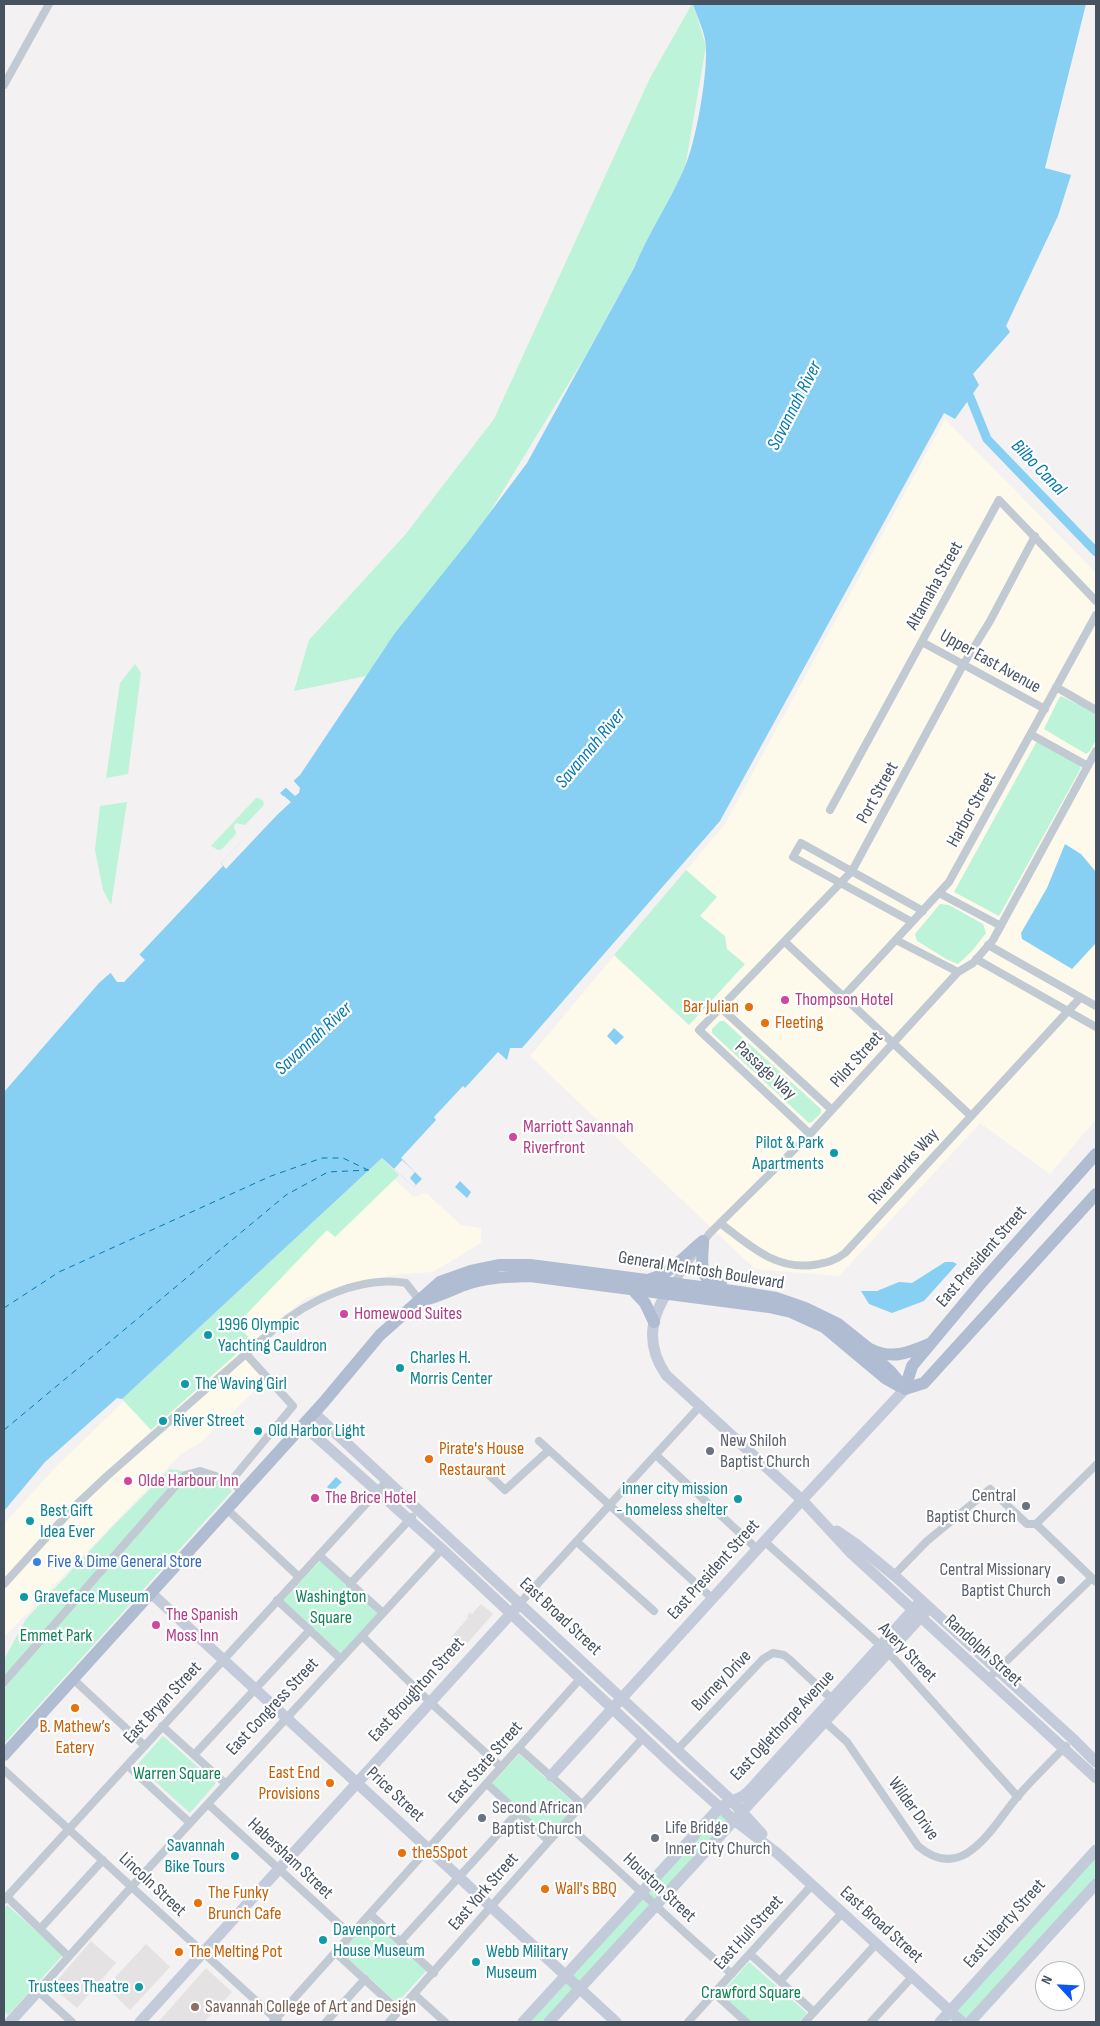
<!DOCTYPE html>
<html>
<head>
<meta charset="utf-8">
<style>
  body { margin:0 }
  #map { position:relative; width:1100px; height:2026px; overflow:hidden; background:#f3f1f1; font-family:"Sofia Sans Condensed",sans-serif }
  canvas { display:block }
  .frame { position:absolute; inset:0; border:5px solid #475260; pointer-events:none }
  .north { position:absolute; left:1035px; top:1961px; width:50px; height:50px; box-sizing:border-box; background:#fff; border:1px solid #b5babf; border-radius:50%; rotate:295deg; font-size:14px; font-weight:700; line-height:20px; text-align:center; color:#475260 }
  .north::after { content:''; display:block; margin:auto; width:18px; height:22px; background:#0c57f3; clip-path:polygon(50% 0,100% 100%,50% 72%,0 100%) }
</style>
</head>
<body>
<div id="map">
<canvas width="1100" height="2026"></canvas>
<div class="frame"></div>
<div class="north">N</div>
</div>
<script>
const ctx = document.querySelector('canvas').getContext('2d');
ctx.lineJoin = 'round';
function fillPath(path, color) { ctx.fillStyle = color; ctx.fill(path, 'evenodd'); }
function trace(path, color, width, dash) { ctx.strokeStyle = color; ctx.lineWidth = width; ctx.lineCap = dash ? 'butt' : 'round'; ctx.setLineDash(dash || []); ctx.stroke(path); }
function drawText(font, color, halo, rows, align = 'center') {
  ctx.font = font + ' "Sofia Sans Condensed",sans-serif'; ctx.lineWidth = 4.5; ctx.setLineDash([]); ctx.textBaseline = 'middle'; ctx.strokeStyle = halo; ctx.fillStyle = color; for (const [text, x, y, turn = 0] of rows) {
    ctx.save(); ctx.translate(x, y); ctx.rotate((+turn || 0) * Math.PI / 180); ctx.textAlign = isNaN(turn) ? turn : align; if (halo) ctx.strokeText(text, 0, 0); ctx.fillText(text, 0, 0); ctx.restore();
  }
}
const commercial = new Path2D(`
  M945,419L1096,573V1119L1050,1174L980,1123L839,1276L755,1269L530,1056L725,824Z
  M383,1168L413,1197L426,1193L461,1225L481,1228V1243L433,1272L400,1274L354,1282L306,1298L240,1351L268,1378L201,1442L180,1455L4,1637V1524L56,1467L124,1401L138,1399Z`);
const education = new Path2D(`
  M481,1604L493,1614L463,1648L451,1637L468,1618L467,1616L470,1612L472,1614Z
  M91,1941L116,1963L77,2008L55,1990L56,1989L53,1985Z
  M146,1944L170,1967L130,2010L106,1987Z
  M206,1968L232,1992L204,2022H158Z`);
const green = new Path2D(`
  M692,4H693L706,46L685,168L630,275L583,360L488,515L376,674L294,691L309,640L405,535L494,419L650,78Z
  M135,664L141,673L128,774L106,778L120,683Z
  M1061,696L1096,713V740L1089,752L1086,754L1044,729L1058,700Z
  M1037,741L1077,763L1081,768L999,916L954,892Z
  M256,798H259L263,801L264,805L245,825L236,823L234,826L236,834L222,849L218,850L211,846Z
  M127,802L111,905L103,890L95,850L100,806Z
  M686,870L717,897L700,916L725,936L727,949L745,964L689,1025L614,955Z
  M940,904L949,905L983,924L986,933L972,951L958,964L948,960L917,941L915,934Z
  M720,1021H724L821,1109V1113L812,1122L809,1123L712,1033V1029Z
  M382,1158L399,1175L335,1237L327,1230L236,1325L252,1340L151,1430L122,1399Z
  M170,1469C191,1473 218,1473 232,1491L4,1744L5,1658L26,1619L112,1527Z
  M320,1561L378,1614L342,1654L283,1601Z
  M163,1736L216,1783L190,1813L137,1765Z
  M519,1754L577,1806L549,1837L492,1784Z
  M714,1808L735,1826L555,2022H521Z
  M1096,1856V1877L964,2022H947Z
  M7,1905L63,1955L8,2015L4,2011V1909Z
  M370,1920L426,1971L397,2003L341,1952Z
  M749,1962L807,2013L799,2022H751L720,1995Z`);
const water = new Path2D(`
  M693,4H1086L1045,168L1071,175L1058,216L1006,326L1010,332L973,374L979,385L955,419L944,413L720,821L522,1048H510L507,1060L498,1052L465,1088L463,1086L434,1117L436,1120L401,1158L422,1179L414,1187L382,1158L122,1399L117,1398L45,1462L4,1511V1092L99,983L124,961L137,953L139,955L223,866L221,863L284,797L280,793L300,775L395,633L468,542L527,463L634,268C648,234 669,203 684,169C696,142 707,78 706,48C706,34 697,17 693,4Z
  M1065,844L1081,854L1096,872V897L1095,899L1096,902V943L1072,969L1022,939L1021,933L1047,888Z
  M614,1028L624,1037L616,1045L607,1036Z
  M460,1181L471,1192L467,1198L455,1187Z
  M945,1262H953L957,1264L924,1301L892,1313L869,1304L861,1291H877L899,1282L912,1283Z
  M336,1477L342,1482L332,1492L327,1487Z`);
const pier = new Path2D(`
  M292,779L300,788L299,793L295,796L284,786Z
  M284,796L291,802L277,815L226,869L221,863Z
  M136,951L145,960L124,982H117L110,972L123,959Z
  M402,1160L415,1172L410,1178L416,1185L414,1187L394,1169Z`);
const canal = new Path2D(`
  M970,397L987,439L1096,552`);
const ferry = new Path2D(`
  M4,1308L59,1272L271,1176L322,1158H343L368,1170
  M4,1430L286,1195L328,1172L369,1170`);
const street = new Path2D(`
  M4,85L49,4
  M922,642L1045,709
  M1056,687L1096,710
  M1032,735L1088,766
  M830,810L999,500L1096,601
  M939,893L1001,926
  M912,922L793,857L801,843L923,911
  M896,940L958,972
  M785,942L971,1116
  M988,945L1096,1006
  M976,959L1096,1027
  M843,997L949,882L1096,615
  M721,1008L832,1110
  M810,1134L699,1030L852,871L963,665L990,621L1035,536
  M720,1223C749,1245 775,1270 813,1265C826,1263 835,1261 845,1253L1080,998
  M701,1245L709,1234L810,1134L958,972L973,963L993,940L1096,751
  M674,1283L694,1254
  M539,1441L712,1598
  M656,1455L757,1549
  M485,1471L505,1490L549,1450
  M231,1481L293,1406L246,1354
  M226,1510L232,1514L299,1577
  M1036,1524L1096,1465
  M764,1541L888,1652L1018,1797
  M577,1542L654,1611
  M319,1555L383,1613
  M894,1575L927,1541L990,1489L1027,1524H1036L1092,1578
  M4,1584L73,1508L107,1476L273,1330C307,1301 360,1275 406,1283L420,1301
  M350,1584L412,1517
  M277,1600L341,1659
  M520,1603L701,1405
  M362,1636L430,1702L501,1767
  M73,1679L145,1746
  M988,1679L1092,1578L1096,1582
  M4,1682L185,1475L200,1471L231,1481L242,1492
  M824,1721L847,1742L918,1846C963,1885 992,1827 1018,1796C1033,1779 1050,1762 1066,1746
  M162,1726L226,1784
  M519,1748L583,1805
  M677,1750L763,1659L773,1653L784,1655L789,1659L835,1702
  M194,1755L310,1630
  M127,1765L190,1823
  M4,1770L278,2021
  M487,1784L549,1841
  M208,1804L351,1935
  M566,1824C623,1872 674,1926 732,1974
  M7,1897L68,1956
  M4,1900L386,1482
  M370,1914L434,1973
  M40,1929L103,1860
  M400,1942L518,1812
  M336,1953L399,2011
  M750,1954L814,2012
  M780,1981L842,1913
  M714,1993L746,2022
  M414,1994L445,2022
  M72,2022L38,1991L124,1895L442,1549
  M273,2022L580,1679
  M326,2022L365,1979
  M389,2022L549,1841L643,1738
  M688,2022L812,1885
  M805,2022L876,1944
  M871,2022L912,1977`);
const secondary = new Path2D(`
  M671,1287C650,1316 645,1344 666,1375L802,1500L851,1553L1096,1778
  M314,1413L732,1801L762,1834
  M303,1425L442,1549L677,1769L734,1820L777,1853L962,2022
  M837,1531L856,1544L896,1577L1073,1739L1096,1762
  M151,1593L616,2022
  M551,1776L802,1500L905,1389
  M10,2022L38,1991
  M140,2022L516,1608
  M523,2022L720,1807L743,1796L749,1791L921,1601
  M549,2022L929,1608
  M940,2022L1096,1850
  M970,2022L1096,1884`);
const primary = new Path2D(`
  M703,1241C703,1260 696,1281 721,1284
  M650,1279C669,1275 688,1253 703,1241
  M632,1289L645,1303L654,1322
  M420,1301C436,1298 449,1291 464,1285C486,1277 507,1277 530,1276L769,1307L791,1312L824,1327L885,1378L899,1386
  M870,1349C892,1360 908,1353 929,1344
  M905,1389L912,1366L982,1282L1096,1154
  M905,1389L924,1383L1096,1194
  M4,1755L323,1403L380,1335L440,1282L471,1271L500,1265H530L740,1292L776,1298L805,1308L838,1324L868,1348L870,1353L891,1372L905,1389`);
const markers = [
  [785,1000,5,"#d1479c"],
  [749,1007,5,"#e8710a"],
  [765,1023,5,"#e8710a"],
  [513,1137,5,"#d1479c"],
  [834,1153,5,"#0f9aa8"],
  [344,1314,5,"#d1479c"],
  [208,1335,5,"#0f9aa8"],
  [400,1368,5,"#0f9aa8"],
  [185,1384,5,"#0f9aa8"],
  [163,1421,5,"#0f9aa8"],
  [258,1431,5,"#0f9aa8"],
  [710,1451,5,"#6b7280"],
  [429,1459,5,"#e8710a"],
  [128,1481,5,"#d1479c"],
  [315,1498,5,"#d1479c"],
  [738,1499,5,"#0f9aa8"],
  [1026,1506,5,"#6b7280"],
  [30,1521,5,"#0f9aa8"],
  [37,1562,5,"#3f7fe0"],
  [1061,1580,5,"#6b7280"],
  [24,1597,5,"#0f9aa8"],
  [156,1625,5,"#d1479c"],
  [75,1708,5,"#e8710a"],
  [330,1783,5,"#e8710a"],
  [482,1818,5,"#6b7280"],
  [655,1838,5,"#6b7280"],
  [402,1853,5,"#e8710a"],
  [235,1856,5,"#0f9aa8"],
  [545,1889,5,"#e8710a"],
  [198,1903,5,"#e8710a"],
  [323,1940,5,"#0f9aa8"],
  [179,1952,5,"#e8710a"],
  [476,1962,5,"#0f9aa8"],
  [139,1987,5,"#0f9aa8"],
  [195,2007,5,"#8d6e63"]
];
const streetNames = [
  ["Altamaha Street",935,586,-61],
  ["Upper East Avenue",990,662,29],
  ["Port Street",878,793,-61],
  ["Harbor Street",972,810,-61],
  ["Pilot Street",857,1060,-48],
  ["Passage Way",765,1071,43],
  ["Riverworks Way",904,1167,-48],
  ["East President Street",982,1257,-49],
  ["General McIntosh Boulevard",701,1271,9],
  ["East President Street",714,1570,-48],
  ["East Broad Street",560,1617,43],
  ["Randolph Street",983,1651,42],
  ["Avery Street",907,1653,46],
  ["Burney Drive",722,1681,-46],
  ["East Broughton Street",417,1690,-48],
  ["East Bryan Street",163,1703,-47],
  ["East Congress Street",273,1707,-47],
  ["East Oglethorpe Avenue",783,1726,-47],
  ["East State Street",486,1763,-49],
  ["Price Street",395,1795,43],
  ["Wilder Drive",913,1809,54],
  ["Habersham Street",290,1859,43],
  ["Lincoln Street",152,1885,43],
  ["Houston Street",659,1888,43],
  ["East York Street",484,1892,-49],
  ["East Liberty Street",1005,1924,-48],
  ["East Broad Street",881,1925,42],
  ["East Hull Street",749,1933,-48]
];
const hotelNames = [
  ["Thompson Hotel",795,1000],
  ["Marriott Savannah",523,1127],
  ["Riverfront",523,1148],
  ["Homewood Suites",354,1314],
  ["Olde Harbour Inn",138,1481],
  ["The Brice Hotel",325,1498],
  ["The Spanish",166,1615],
  ["Moss Inn",166,1636]
];
const foodNames = [
  ["Bar Julian",739,1007,"right"],
  ["Fleeting",775,1023],
  ["Pirate's House",439,1449],
  ["Restaurant",439,1470],
  ["B. Mathew’s",75,1727,"center"],
  ["Eatery",75,1748,"center"],
  ["East End",320,1773,"right"],
  ["Provisions",320,1794,"right"],
  ["the5Spot",412,1853],
  ["Wall's BBQ",555,1889],
  ["The Funky",208,1893],
  ["Brunch Cafe",208,1914],
  ["The Melting Pot",189,1952]
];
const cultureNames = [
  ["Pilot & Park",824,1143,"right"],
  ["Apartments",824,1164,"right"],
  ["1996 Olympic",218,1325],
  ["Yachting Cauldron",218,1346],
  ["Charles H.",410,1358],
  ["Morris Center",410,1379],
  ["The Waving Girl",195,1384],
  ["River Street",173,1421],
  ["Old Harbor Light",268,1431],
  ["inner city mission",728,1489,"right"],
  ["- homeless shelter",728,1510,"right"],
  ["Best Gift",40,1511],
  ["Idea Ever",40,1532],
  ["Graveface Museum",34,1597],
  ["Savannah",225,1846,"right"],
  ["Bike Tours",225,1867,"right"],
  ["Davenport",333,1930],
  ["House Museum",333,1951],
  ["Webb Military",486,1952],
  ["Museum",486,1973],
  ["Trustees Theatre",129,1987,"right"]
];
const worshipNames = [
  ["New Shiloh",720,1441],
  ["Baptist Church",720,1462],
  ["Central",1016,1496,"right"],
  ["Baptist Church",1016,1517,"right"],
  ["Central Missionary",1051,1570,"right"],
  ["Baptist Church",1051,1591,"right"],
  ["Second African",492,1808],
  ["Baptist Church",492,1829],
  ["Life Bridge",665,1828],
  ["Inner City Church",665,1849]
];
const shopNames = [
  ["Five & Dime General Store",47,1562]
];
const parkNames = [
  ["Washington",331,1597],
  ["Square",331,1618],
  ["Emmet Park",56,1636],
  ["Warren Square",177,1774],
  ["Crawford Square",751,1993]
];
const educationNames = [
  ["Savannah College of Art and Design",205,2007]
];
const waterNames = [
  ["Savannah River",795,406,-63],
  ["Bilbo Canal",1038,468,46],
  ["Savannah River",591,749,-50],
  ["Savannah River",314,1039,-43]
];
fillPath(commercial, '#fefaeb');
fillPath(education, '#e5e2e3');
fillPath(green, '#bdf3d8');
fillPath(water, '#88d0f3');
fillPath(pier, '#f3f1f1');
trace(canal, '#88d0f3', 9);
trace(ferry, '#0379b1', 1, [6, 5]);
trace(street, '#c1c9d3', 8);
trace(secondary, '#c3cbdb', 11);
trace(primary, '#afbcd1', 12);
for (const [x, y, r, color] of markers) { const dot = new Path2D(); dot.arc(x, y, r, 0, 2 * Math.PI); ctx.fillStyle = color; ctx.fill(dot); trace(dot, '#fff', 2); }
drawText('18px', '#475260', '#fff', streetNames);
drawText('18px', '#b23c85', '#fff', hotelNames, 'left');
drawText('18px', '#c56008', '#fff', foodNames, 'left');
drawText('18px', '#0d838f', '#fff', cultureNames, 'left');
drawText('18px', '#5b616d', '#fff', worshipNames, 'left');
drawText('18px', '#366cbe', '#fff', shopNames, 'left');
drawText('18px', '#108356', '#fff', parkNames);
drawText('18px', '#785e54', '#fff', educationNames, 'left');
drawText('italic 19px', '#0379b1', '#fff', waterNames);
</script>
</body>
</html>
